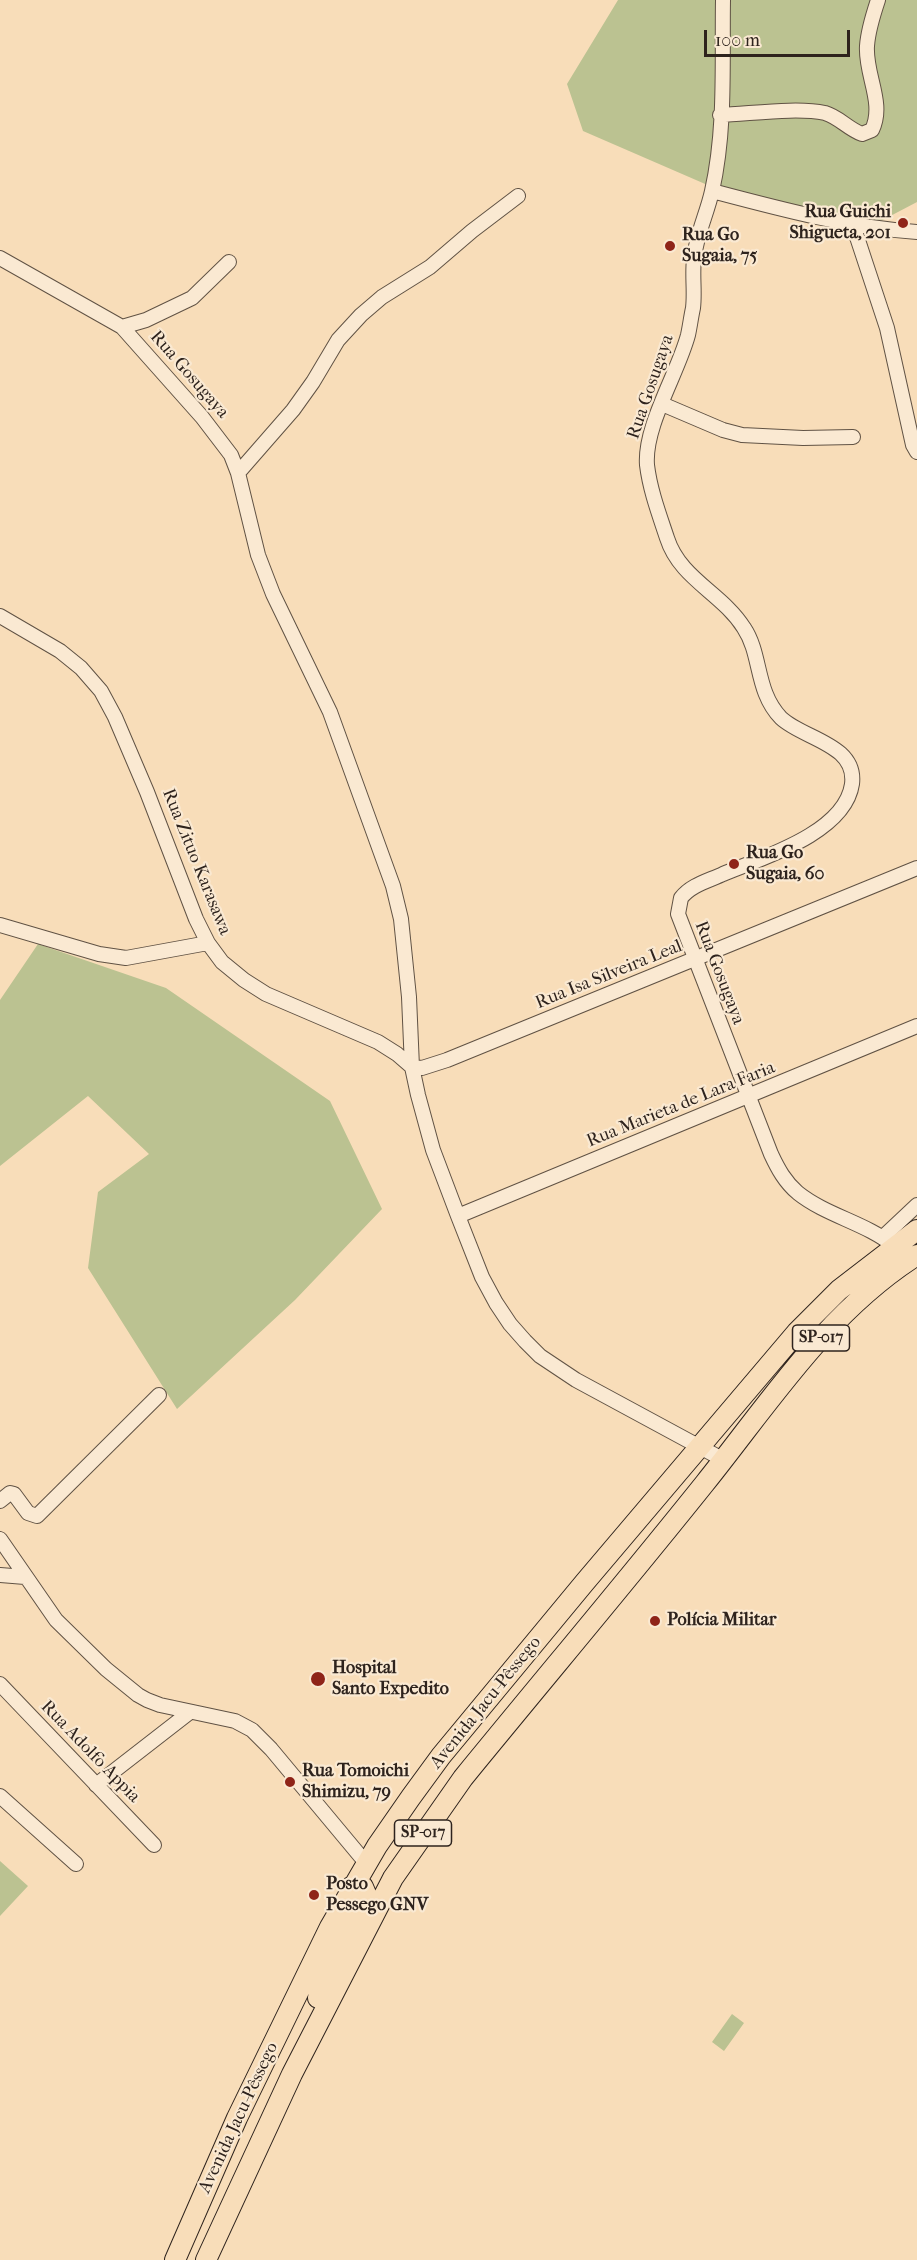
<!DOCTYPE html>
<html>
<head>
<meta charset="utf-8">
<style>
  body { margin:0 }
  #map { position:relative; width:917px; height:2260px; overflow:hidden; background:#f8ddb9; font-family:"IM FELL French Canon",serif }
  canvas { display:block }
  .scale { position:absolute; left:704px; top:30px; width:146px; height:27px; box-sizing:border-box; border:3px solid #2e231d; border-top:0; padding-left:8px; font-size:18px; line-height:21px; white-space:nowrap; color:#2e231d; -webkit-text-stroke:4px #fae9d2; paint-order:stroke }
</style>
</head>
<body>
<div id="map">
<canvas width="917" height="2260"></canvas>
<div class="scale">100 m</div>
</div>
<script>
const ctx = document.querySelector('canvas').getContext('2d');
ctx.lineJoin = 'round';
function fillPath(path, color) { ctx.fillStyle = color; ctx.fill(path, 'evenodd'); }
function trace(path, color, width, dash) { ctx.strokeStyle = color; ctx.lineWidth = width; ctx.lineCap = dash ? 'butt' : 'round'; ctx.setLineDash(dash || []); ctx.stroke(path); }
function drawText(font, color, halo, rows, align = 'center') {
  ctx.font = font + ' "IM FELL French Canon",serif'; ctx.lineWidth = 4.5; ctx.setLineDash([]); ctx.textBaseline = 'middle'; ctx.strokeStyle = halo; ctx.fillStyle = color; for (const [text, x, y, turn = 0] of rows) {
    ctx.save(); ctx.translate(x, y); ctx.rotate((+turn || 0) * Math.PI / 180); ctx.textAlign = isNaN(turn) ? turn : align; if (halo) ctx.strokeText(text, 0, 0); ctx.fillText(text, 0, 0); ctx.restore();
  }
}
const green = new Path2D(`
  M618,0H917V202L877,223L719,190L583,131L567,84Z
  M38,944L166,988L330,1101L382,1209L295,1300L177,1409L88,1268L98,1192L149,1154L88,1096L0,1166V1000Z
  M0,1861L28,1886L0,1916Z
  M732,2014L744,2023L724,2051L712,2042Z`);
const minor = new Path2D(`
  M723,0C722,62 726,129 712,191C707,214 696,235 694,259C692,275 695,292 693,308C691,317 690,326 688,335C678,373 644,426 647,465C650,490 659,514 667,538C680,579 722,593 744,628C762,655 755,691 781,718C803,739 857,744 852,784C845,833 762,858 723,874C708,881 691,885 681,898L678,914L771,1154C778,1169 785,1182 798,1193C827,1216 866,1223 894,1246
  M720,115C750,114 796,107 825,113C839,117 848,129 862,134L872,130C885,103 865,75 867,46C868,31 873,15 878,0
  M712,191C780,209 847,227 917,232
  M853,225L887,328L913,445L917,452
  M0,258L122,327L202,417L231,455L238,473L258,555L273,594L330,712L393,886L401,919L409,997L412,1067L418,1095L433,1150L458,1216L482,1277L496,1303L510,1324L525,1341L540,1356L576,1380L724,1460
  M122,327L146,320L192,298L229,262
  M662,404L723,430L742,435L803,438L853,437
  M238,473L293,410L313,382L338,340L361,315L382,297L430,267L472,231L518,196
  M0,616L60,651L81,668L101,691L115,717L147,792L196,919L208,943L222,962L244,980L266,994L378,1042L397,1054L412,1067L422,1068L447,1060L917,868
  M0,925L99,954L126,958L208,943
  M458,1216L917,1026
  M883,1237L917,1205
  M0,1501L10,1493L14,1494L28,1513L37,1516L159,1395
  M0,1539L56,1620L106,1669L138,1695L147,1700L160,1705L235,1721L252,1730L271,1749L366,1863
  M0,1575L25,1577
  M0,1684L154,1845
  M96,1785L190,1712
  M0,1796L76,1864`);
const highway = new Path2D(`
  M318,1998L322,1978L366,1894L363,1887H351
  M175,2260L237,2118L330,1927L377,1846L411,1797L441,1756L585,1582L797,1332L839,1290L917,1230
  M206,2260L292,2074L393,1878L463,1778C543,1680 625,1583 705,1483C770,1402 827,1312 917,1255`);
const markers = [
  [903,223,6,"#8f2418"],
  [670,246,6,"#8f2418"],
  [734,864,6,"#8f2418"],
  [655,1621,6,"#8f2418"],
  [318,1679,8,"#8f2418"],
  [290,1782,6,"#8f2418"],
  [314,1895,6,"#8f2418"]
];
const shields = [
  [821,1338,57],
  [423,1833,57]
];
const shieldNames = [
  ["SP-017",821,1338],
  ["SP-017",423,1833]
];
const poiNames = [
  ["Rua Guichi",891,213,"right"],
  ["Shigueta, 201",891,234,"right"],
  ["Rua Go",682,236],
  ["Sugaia, 75",682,257],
  ["Rua Go",746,854],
  ["Sugaia, 60",746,875],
  ["Polícia Militar",667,1621],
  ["Hospital",332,1669],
  ["Santo Expedito",332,1690],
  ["Rua Tomoichi",302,1772],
  ["Shimizu, 79",302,1793],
  ["Posto",326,1885],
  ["Pessego GNV",326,1906]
];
const streetNames = [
  ["Rua Gosugaya",189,375,49],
  ["Rua Gosugaya",651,387,-71],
  ["Rua Zituo Karasawa",196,862,68],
  ["Rua Gosugaya",719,973,69],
  ["Rua Isa Silveira Leal",609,975,-22],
  ["Rua Marieta de Lara Faria",681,1105,-22],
  ["Avenida Jacu-Pêssego",486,1703,-51],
  ["Rua Adolfo Appia",90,1752,46],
  ["Avenida Jacu-Pêssego",239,2118,-65]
];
fillPath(green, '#bbc291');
trace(minor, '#605244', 16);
trace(highway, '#2e231d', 22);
trace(minor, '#fae9d2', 14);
trace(highway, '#f8ddb9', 20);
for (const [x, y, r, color] of markers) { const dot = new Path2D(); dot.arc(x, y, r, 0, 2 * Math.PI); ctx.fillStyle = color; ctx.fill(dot); trace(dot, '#fae9d2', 2); }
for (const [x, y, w] of shields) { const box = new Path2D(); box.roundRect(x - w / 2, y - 13, w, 26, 4.5); ctx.fillStyle = '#fae9d2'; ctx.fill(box); trace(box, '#2e231d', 1.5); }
drawText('bold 16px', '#2e231d', null, shieldNames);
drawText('bold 18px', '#2e231d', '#fae9d2', poiNames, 'left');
drawText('18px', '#2e231d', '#fae9d2', streetNames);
</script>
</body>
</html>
